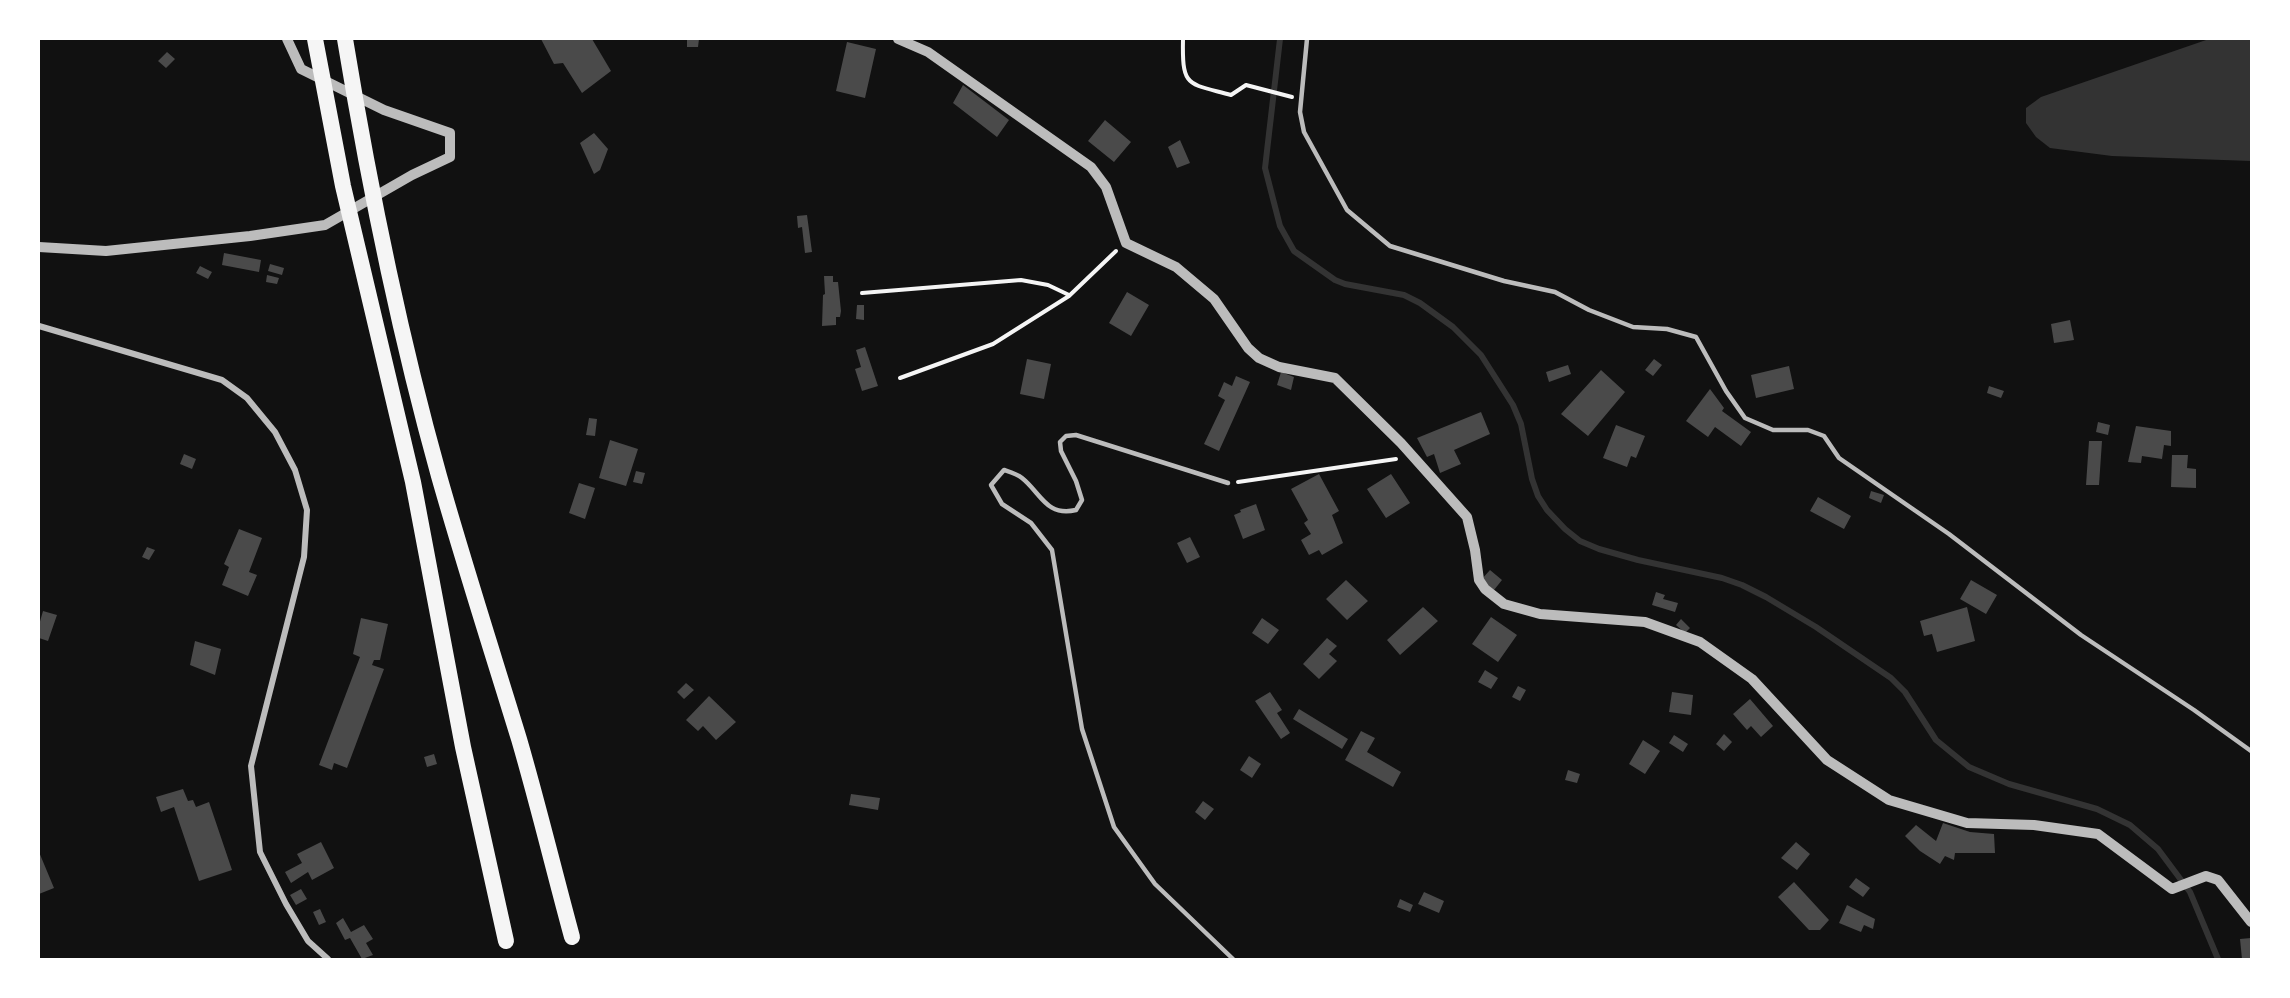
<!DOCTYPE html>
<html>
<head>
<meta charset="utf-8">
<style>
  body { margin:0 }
  #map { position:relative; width:2290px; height:998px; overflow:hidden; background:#111; font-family:Karla,sans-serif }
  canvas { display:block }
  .frame { position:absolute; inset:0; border:40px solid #fff; pointer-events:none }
</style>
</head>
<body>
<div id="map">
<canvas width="2290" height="998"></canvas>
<div class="frame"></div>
</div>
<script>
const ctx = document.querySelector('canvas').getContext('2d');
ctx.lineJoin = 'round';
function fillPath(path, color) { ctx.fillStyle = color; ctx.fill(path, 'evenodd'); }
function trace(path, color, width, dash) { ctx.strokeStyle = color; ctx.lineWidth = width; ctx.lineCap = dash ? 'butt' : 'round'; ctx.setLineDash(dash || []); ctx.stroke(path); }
const water = new Path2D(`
  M2209,39H2251V161L2112,156L2050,148L2036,137L2026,123V108L2041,97Z`);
const stream = new Path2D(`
  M1280,39L1265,168L1280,226L1294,251L1335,280L1345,284L1404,295L1420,303L1453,327L1481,355L1513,405L1521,424L1532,479L1538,496L1547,510L1565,529L1580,541L1599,549L1638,560L1722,578L1742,585L1766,597L1816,627L1891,678L1905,692L1936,740L1969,767L2009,784L2097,809L2130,825L2158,849L2190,892L2218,959`);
const building = new Path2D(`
  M541,39H592L611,71L582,93L563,63L554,64Z
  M687,39H699L698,47H687Z
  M847,42L876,49L865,98L836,91Z
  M167,52L175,59L166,68L158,61Z
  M963,85L1009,120L997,137L953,103Z
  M1105,120L1131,142L1114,162L1088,141Z
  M594,133L608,149L600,170L594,174L580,143Z
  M1180,140L1190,163L1177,168L1168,147Z
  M807,215L812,252L805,253L802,227L798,228L797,216Z
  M224,253L261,260L259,272L222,265Z
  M270,264L284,268L282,275L268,271Z
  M200,266L212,272L208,279L196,273Z
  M267,275L279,278L277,284L266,282Z
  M824,276H833V282H838L841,311L840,317H836V325L822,326L823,295L825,294Z
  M1127,292L1149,305L1131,336L1109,323Z
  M857,305H864V320L856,319Z
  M2070,320L2074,340L2054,343L2051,324Z
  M865,347L878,386L862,391L855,369L861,367L856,350Z
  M1027,359L1051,364L1044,399L1020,394Z
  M1654,359L1662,365L1653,376L1645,370Z
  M1568,365L1571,374L1549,382L1546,372Z
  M1789,366L1794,389L1756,398L1751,375Z
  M1601,370L1625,392L1588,436L1561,414Z
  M1281,372L1294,377L1291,390L1277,385Z
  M1236,376L1250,382L1219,451L1204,444L1225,400L1218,396L1224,382L1232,386Z
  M1989,386L2004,391L2001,398L1987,393Z
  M1710,389L1724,408L1722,411L1751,432L1741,446L1715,427L1708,437L1686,421Z
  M1481,412L1490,434L1454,450L1461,464L1440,473L1434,454L1427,457L1417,438Z
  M589,418L597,419L595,436L586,435Z
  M2098,422L2110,425L2108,435L2096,432Z
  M1616,425L1645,436L1636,458L1631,456L1627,467L1603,458Z
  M2136,426L2171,431V446L2164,445L2162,459L2142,456L2141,463L2128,462Z
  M610,440L638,449L626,486L599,478Z
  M2089,441H2102L2099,485H2086Z
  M184,454L196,459L192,469L180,464Z
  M2172,455H2188L2187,468L2196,469V488L2171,487Z
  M636,471L645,473L642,484L633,482Z
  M1319,474L1339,511L1332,515L1343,543L1322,555L1319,550L1309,555L1301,540L1311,534L1304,523L1308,520L1291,489Z
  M1391,474L1410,503L1386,518L1367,489Z
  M579,483L595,488L585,519L569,513Z
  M1871,491L1884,495L1881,503L1869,498Z
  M1818,497L1851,516L1844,529L1810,511Z
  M1256,504L1265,530L1243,539L1234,515L1241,512L1240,510Z
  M239,529L262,538L249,572L257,575L248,596L222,585L229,567L224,564Z
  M1190,537L1200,557L1187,563L1177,543Z
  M147,547L155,550L149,560L142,557Z
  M1490,570L1502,580L1494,590L1481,580Z
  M1346,580L1368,601L1347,620L1326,599Z
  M1971,580L1997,595L1986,614L1960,599Z
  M1656,592L1665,595L1663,599L1678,603L1675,612L1652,605Z
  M1423,607L1438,621L1400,655L1387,640Z
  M1967,607L1975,641L1937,652L1932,634L1924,636L1920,621Z
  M43,611L57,615L48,641L39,638V625Z
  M1491,617L1517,635L1498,662L1472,644Z
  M361,618L388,624L380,660H374L372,665L384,669L347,768L334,763L332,770L319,765L360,657L353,654Z
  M1262,618L1279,630L1268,644L1252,633Z
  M1681,619L1690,628L1685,633L1676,625Z
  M1327,638L1337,646L1329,654L1337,661L1319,679L1303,664Z
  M195,641L221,649L215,675L190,665Z
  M1485,670L1498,678L1491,689L1478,682Z
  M686,683L694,690L684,699L677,692Z
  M1518,686L1526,690L1520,701L1512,697Z
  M1270,692L1282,710L1277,713L1290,733L1281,739L1255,701Z
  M1672,692L1693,695L1691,715L1669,712Z
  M709,696L736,722L716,740L703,726L698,731L686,720Z
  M1750,699L1773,726L1761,737L1751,726L1747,730L1733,714Z
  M1299,709L1348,739L1342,749L1293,719Z
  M1361,731L1375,738L1367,752L1401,772L1393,787L1345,760Z
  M1724,734L1732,742L1724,751L1716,744Z
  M1674,735L1688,744L1683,752L1669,743Z
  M1643,740L1660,751L1645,774L1629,764Z
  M434,754L437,764L427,767L424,757Z
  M1249,756L1261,764L1252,778L1240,770Z
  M1568,770L1580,774L1577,783L1565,780Z
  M183,789L188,801L193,800L196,807L209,802L232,870L199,881L174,807L161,812L156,797Z
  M851,794L880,798L878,810L849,805Z
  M1203,801L1214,809L1205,820L1195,812Z
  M1943,823L1970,832L1994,834L1995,853H1955L1954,860L1945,856L1940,864L1920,851L1905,836L1916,825L1936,841Z
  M321,842L334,868L312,880L308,872L291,883L285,872L302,863L297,854Z
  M1796,842L1810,854L1797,870L1781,858Z
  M39,852L54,888L39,894Z
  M1856,878L1870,888L1863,897L1849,887Z
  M1794,882L1829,920L1820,930H1809L1778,897Z
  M301,889L307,899L296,905L290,895Z
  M1424,892L1444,901L1439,913L1418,904Z
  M1400,899L1413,905L1410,912L1397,907Z
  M1847,905L1875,919L1873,929L1864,925L1861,932L1839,923Z
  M320,909L326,922L319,925L313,912Z
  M343,918L351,932L364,925L373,939L366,943L373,955L362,959L350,938L345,940L336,923Z
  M2251,938V959H2242L2240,939Z`);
const path = new Path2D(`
  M1183,39C1182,88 1187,83 1231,95L1246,85L1292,97
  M862,293L1021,280L1048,285L1069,295
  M900,378L993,344L1069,296L1116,251
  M1238,482L1396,459`);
const service = new Path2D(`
  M1307,39L1300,112L1304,132L1347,210L1390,246L1504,281L1555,292L1589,310L1633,327L1667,329L1696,337L1726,391L1745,418L1773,430H1808L1824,436L1839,458L1949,534L2081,635L2194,710L2251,751
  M1228,483L1076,435L1066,436L1060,442L1061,451L1076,481L1082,500L1076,510C1046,517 1041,493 1022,478C1017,474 1010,472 1004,470L991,485L1002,504L1031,523L1052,550L1082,729L1114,827L1155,884L1233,959`);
const minor = new Path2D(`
  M39,326L222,380L247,398L275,432L295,470L307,510L304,557L251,766L260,852L286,904L308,941L328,959`);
const tertiary = new Path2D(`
  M898,39L928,52L1091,167L1106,187L1126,243L1176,267L1214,299L1248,348L1259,358L1279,367L1335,378L1401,443L1467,517L1475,550L1479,580L1485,589L1504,604L1540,614L1645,622L1700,642L1752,679L1827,760L1889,800L1967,823L2034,825L2098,834L2172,889L2206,876L2218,880L2251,922
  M39,247L106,251L250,236L325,225L412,175L450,157V133L384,110L301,69L287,39`);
const motorway = new Path2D(`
  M315,39L343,186L413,482L463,747L506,941
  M345,39C369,185 399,333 439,476C464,564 492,651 519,739C538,804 554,871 572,937`);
fillPath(water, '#333');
trace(stream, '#333', 6);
fillPath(building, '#4a4a4a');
trace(path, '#f5f5f5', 4);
trace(service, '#bcbcbc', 4.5);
trace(minor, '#bcbcbc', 6);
trace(tertiary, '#bcbcbc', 10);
trace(motorway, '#f5f5f5', 16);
</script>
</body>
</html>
